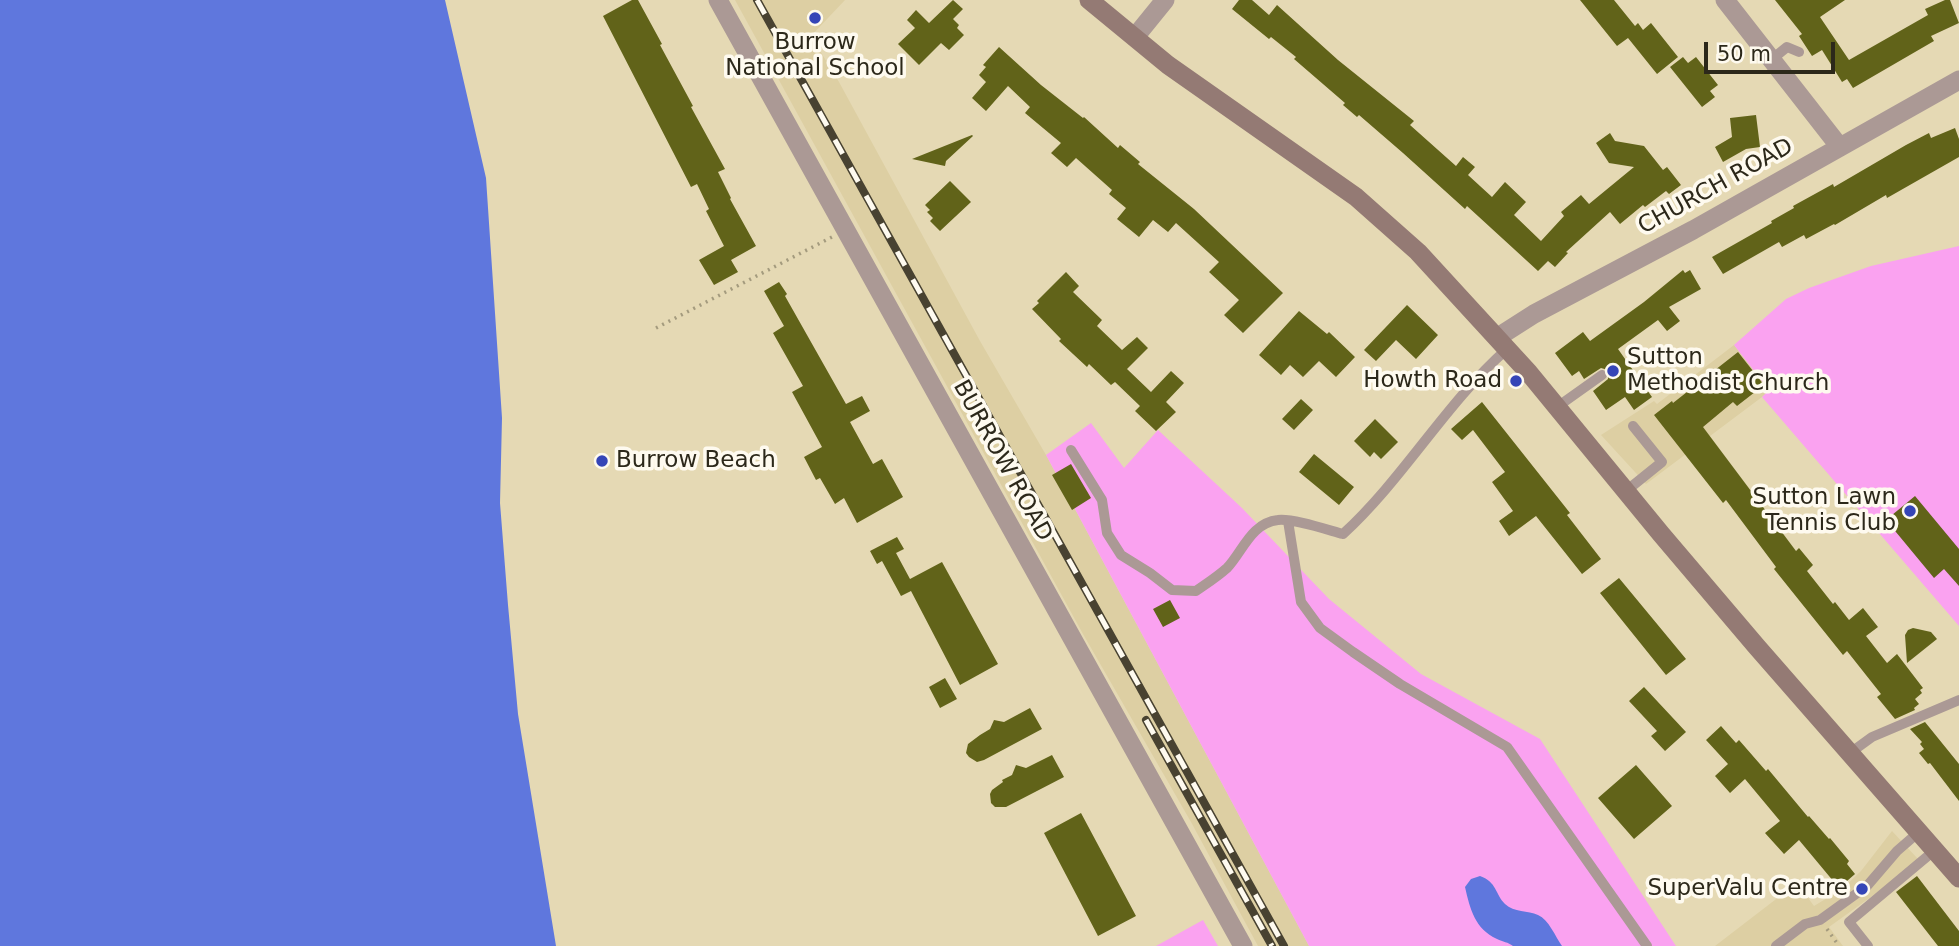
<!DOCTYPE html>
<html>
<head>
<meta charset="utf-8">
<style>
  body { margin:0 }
  #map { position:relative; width:1959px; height:946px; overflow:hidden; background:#e5d9b4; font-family:"DejaVu Sans",sans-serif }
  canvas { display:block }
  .scale { position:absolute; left:1704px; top:42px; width:131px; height:32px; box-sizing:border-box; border:4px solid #2c281a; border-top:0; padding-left:9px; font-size:21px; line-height:24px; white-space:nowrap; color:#2c281a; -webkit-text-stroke:5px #fefaef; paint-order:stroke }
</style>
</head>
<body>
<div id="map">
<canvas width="1959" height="946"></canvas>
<div class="scale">50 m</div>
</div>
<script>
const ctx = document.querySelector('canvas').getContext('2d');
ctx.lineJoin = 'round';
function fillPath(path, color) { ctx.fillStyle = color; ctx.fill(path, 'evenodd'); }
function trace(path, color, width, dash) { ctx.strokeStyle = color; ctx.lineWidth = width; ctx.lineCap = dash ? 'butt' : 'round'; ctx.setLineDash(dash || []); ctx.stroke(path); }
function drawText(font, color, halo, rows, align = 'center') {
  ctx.font = font + ' "DejaVu Sans",sans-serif'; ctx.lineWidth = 7; ctx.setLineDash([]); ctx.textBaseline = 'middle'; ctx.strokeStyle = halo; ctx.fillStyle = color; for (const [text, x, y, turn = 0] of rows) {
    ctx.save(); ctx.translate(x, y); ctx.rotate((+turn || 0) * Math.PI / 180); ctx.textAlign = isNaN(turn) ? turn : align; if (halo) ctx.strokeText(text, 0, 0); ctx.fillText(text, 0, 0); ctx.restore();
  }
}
const built = new Path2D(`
  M735,0H845L811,36L839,82L980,341L1046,455L1309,946H1258L1191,822L1083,634Z
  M1734,345L1770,391L1646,484L1601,435L1654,401L1657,404Z
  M1892,831L1918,859L1882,889L1829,927L1843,946H1715L1797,883L1814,906L1842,889L1861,871Z`);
const green = new Path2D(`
  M1959,246V626L1762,397L1769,390L1734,345L1786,299L1809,288L1871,266Z
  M1091,423L1124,468L1158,430L1242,508L1329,599L1421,674L1540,739L1676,946H1309L1046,455Z
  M1203,920L1218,946H1156Z`);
const water = new Path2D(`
  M0,0H445L486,178L502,418L500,503L508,605L518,714L556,946H0Z
  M1480,876C1497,882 1495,894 1505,904C1514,913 1528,910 1538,915C1549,920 1555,936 1562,946H1513C1508,942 1503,942 1497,939C1475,929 1470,909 1465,887L1471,879Z`);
const building = new Path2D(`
  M632,0H638L662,44L660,45L693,106L691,107L725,169L718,172L731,198L730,199L756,246L731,260L738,272L714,285L699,260L724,246L706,211L709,209L697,184L691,187L603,16Z
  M953,0L963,9L953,19L959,25L957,28L964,35L949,50L941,43L919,65L898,44L915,28L907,20L916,10L929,23Z
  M1239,0H1252L1269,15L1277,5L1338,60L1414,121L1410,125L1456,166L1463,157L1475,167L1468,175L1492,197L1505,182L1526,202L1514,215L1541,241L1564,216L1561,212L1581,195L1589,204L1634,167L1609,163L1596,143L1610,133L1615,141L1644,146L1663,170L1667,167L1681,185L1669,194L1666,191L1645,207L1643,205L1620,224L1610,212L1566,252L1568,253L1555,267L1548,261L1538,271L1467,206L1465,209L1403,153L1359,115L1357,117L1343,105L1345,103L1294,59L1296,57L1271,37L1269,39L1232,9Z
  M1580,0H1614L1635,26L1638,23L1643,30L1651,23L1678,57L1657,74L1628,38L1617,46Z
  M1775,0H1845L1820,17L1849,60L1928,15L1925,9L1945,0H1950L1959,23L1931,36L1934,41L1853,88L1847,79L1842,82L1822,50L1812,56L1799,36L1802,34Z
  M999,47L1041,85L1083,118L1084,117L1118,148L1120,145L1140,162L1138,164L1194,209L1283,293L1243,333L1224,315L1239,300L1209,272L1219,262L1176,223L1168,232L1153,220L1139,237L1117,219L1126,208L1109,194L1112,190L1076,158L1067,167L1051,153L1061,143L1025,113L1030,107L1008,86L986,111L972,98L986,82L979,75L986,67L983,65Z
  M1683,57L1688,63L1696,57L1718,85L1710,91L1715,97L1702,107L1670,67Z
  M1756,115L1760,147L1746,149L1723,162L1715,147L1732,137L1730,118Z
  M1955,128L1959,139V157L1887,198L1886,195L1835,225L1834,224L1806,239L1804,235L1782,247L1779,242L1723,274L1712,257L1772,223L1771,221L1794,208L1793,206L1833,184L1834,187L1906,145L1929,133L1931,138Z
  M972,135L973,136L946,161L945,166L912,159Z
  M950,181L971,202L940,231L930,221L933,218L927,212L930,210L925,205Z
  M1683,270L1685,273L1690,270L1701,289L1669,307L1680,321L1667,331L1658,320L1618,349L1652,397L1634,410L1625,397L1606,410L1593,391L1608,379V370L1601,368L1584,379L1579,371L1572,376L1555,353L1583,332L1590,341L1644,302Z
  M1066,272L1079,286L1073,292L1102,320L1097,326L1122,350L1137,337L1148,348L1127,369L1151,392L1171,371L1184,383L1166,402L1176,412L1156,431L1135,411L1140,406L1115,382L1111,385L1089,364L1087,367L1059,341L1061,339L1032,309L1039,303L1037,301Z
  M779,282L787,294L785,296L846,404L862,396L870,411L850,422L873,464L882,459L903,497L857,523L844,498L835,504L820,478L816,480L804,457L822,447L792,392L803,386L773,333L784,326L764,291Z
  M1407,305L1438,335L1416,359L1396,340L1376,361L1364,350Z
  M1299,311L1327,334L1329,332L1355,357L1336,377L1319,361L1303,377L1290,365L1281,375L1259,355Z
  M1738,352L1764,385L1737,406L1733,402L1703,427L1796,551L1799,548L1813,565L1807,571L1833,604L1835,602L1849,620L1863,608L1878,627L1866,636L1887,663L1897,654L1923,688L1920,690L1922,693L1915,699L1919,704L1914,708L1915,710L1895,719L1877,697L1881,694L1847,651L1843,655L1774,569L1776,567L1726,500L1723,503L1654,415L1672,401L1673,403Z
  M1301,399L1313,410L1294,430L1282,419Z
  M1482,402L1570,513L1567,515L1601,559L1582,574L1536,516L1509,536L1499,521L1513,511L1492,482L1505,472L1473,430L1462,440L1451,429Z
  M1375,419L1398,442L1381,459L1374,452L1370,457L1354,441Z
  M1314,454L1354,487L1339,505L1299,472Z
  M1071,464L1091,498L1072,510L1052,475Z
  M1915,496L1959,549V586L1944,569L1934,578L1886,520Z
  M897,537L904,549L896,553L910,579L942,562L998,664L960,685L911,591L901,596L882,561L877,564L870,551Z
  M1619,578L1686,659L1666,675L1600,593Z
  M1170,600L1180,618L1163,627L1153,609Z
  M1913,628L1931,632L1937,639L1907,663L1905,635L1908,630Z
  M945,678L957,699L940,708L929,687Z
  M1644,687L1686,732L1665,751L1651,736L1657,731L1629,701Z
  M1030,708L1042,729L984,760L977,762L969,757L966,753L968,744L980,735L990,729L994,720L1004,722Z
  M1925,722L1959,764V801L1930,763L1928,764L1919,753L1924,749L1920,744L1922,742L1910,729Z
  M1721,726L1736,743L1739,740L1766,771L1768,769L1808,817L1809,816L1829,839L1830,838L1849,861L1847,864L1855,874L1839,888L1799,840L1784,854L1765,833L1780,821L1745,779L1730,793L1715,776L1728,764L1706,740Z
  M1052,755L1064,777L1006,807H995L991,803L990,794L992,790L1003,782L1002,780L1012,775L1016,765L1026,768Z
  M1636,765L1672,806L1634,839L1598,798Z
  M1081,813L1136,916L1098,936L1044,833Z
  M1917,876L1959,931V946H1938L1896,892Z`);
const path = new Path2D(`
  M656,328L832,237
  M1827,929L1839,946`);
const service = new Path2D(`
  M1771,60L1787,47L1799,52
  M1557,407L1602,375
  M1071,450L1102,500L1107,533L1121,555L1150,573L1172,590L1196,591C1206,584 1217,577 1227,568C1243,551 1251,523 1278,520C1292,518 1328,530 1343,534C1404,478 1445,404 1507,349
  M1626,491L1662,462L1633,426
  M1288,521L1301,602L1320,628L1353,652L1400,684L1507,747L1647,946
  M1850,753L1872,737L1959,700
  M1776,946L1805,924L1820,920L1867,886L1897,851L1920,831
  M1868,946L1849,922L1935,850`);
const minor = new Path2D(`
  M718,0L1243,946
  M1725,0L1839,146
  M1135,37L1165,0
  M1498,337L1534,314L1693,230L1959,80`);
const secondary = new Path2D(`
  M1089,0L1168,65L1356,197L1418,252L1529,373L1661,534L1757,647L1959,878`);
const rail = new Path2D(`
  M757,0L1284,946
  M1146,720L1272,946`);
const markers = [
  [815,18,7,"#3545b7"],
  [1613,371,7,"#3545b7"],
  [1516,381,7,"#3545b7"],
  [602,461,7,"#3545b7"],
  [1910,511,7,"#3545b7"],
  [1862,889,7,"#3545b7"]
];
const poiNames = [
  ["Burrow",815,43,"center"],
  ["National School",815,69,"center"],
  ["Sutton",1627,358,"left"],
  ["Methodist Church",1627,384,"left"],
  ["Howth Road",1502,381],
  ["Burrow Beach",616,461,"left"],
  ["Sutton Lawn",1896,498],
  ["Tennis Club",1896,524],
  ["SuperValu Centre",1848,889]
];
const streetNames = [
  ["CHURCH ROAD",1716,187,-29],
  ["BURROW ROAD",1002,461,61]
];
fillPath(built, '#ddcfa3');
fillPath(green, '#faa2f0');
fillPath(water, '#5f77dd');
fillPath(building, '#616319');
trace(path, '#a49b7e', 3.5, [2, 5]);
trace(service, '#ab9995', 10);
trace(minor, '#ab9995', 19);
trace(secondary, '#947a74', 19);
trace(rail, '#484231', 8);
trace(rail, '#fefaef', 5, [16]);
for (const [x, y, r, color] of markers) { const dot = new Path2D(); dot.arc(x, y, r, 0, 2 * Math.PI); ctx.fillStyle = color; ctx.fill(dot); trace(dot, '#fefaef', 2.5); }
drawText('23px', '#2c281a', '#fefaef', poiNames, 'right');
drawText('23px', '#2c281a', '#fefaef', streetNames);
</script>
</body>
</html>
